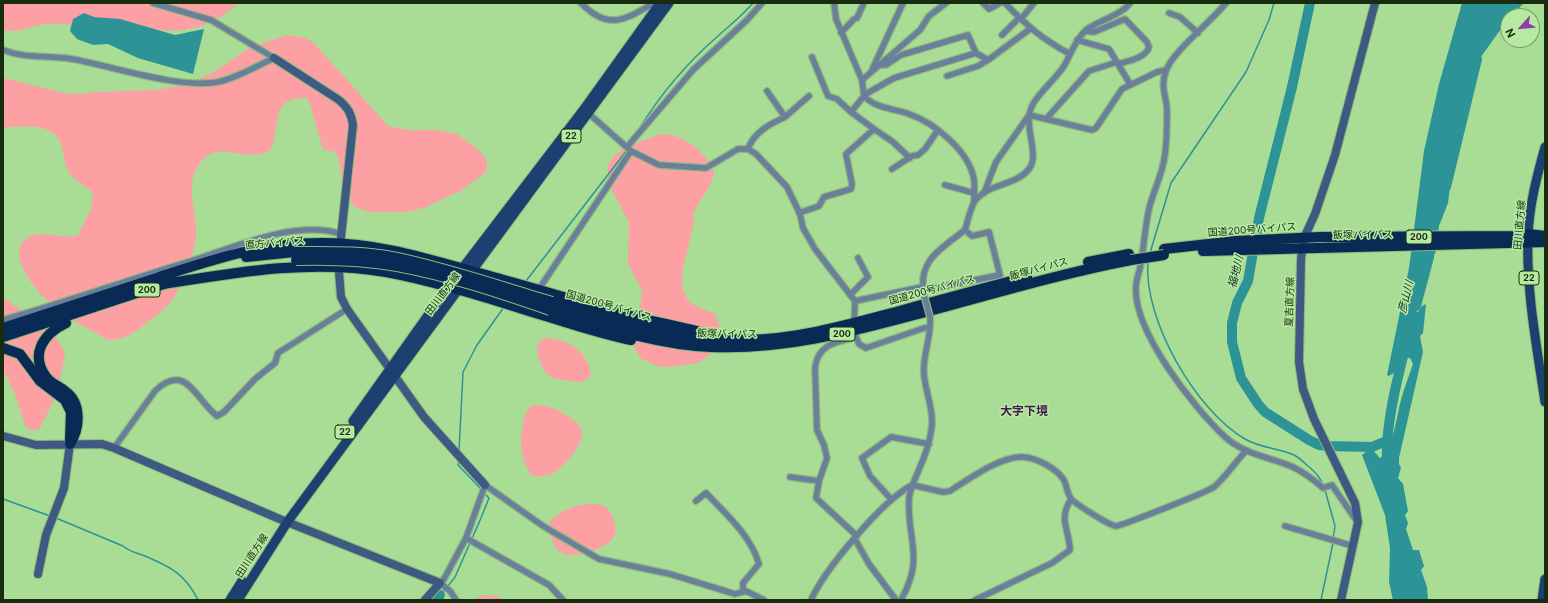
<!DOCTYPE html>
<html>
<head>
<meta charset="utf-8">
<style>
  body { margin:0 }
  #map { position:relative; width:1548px; height:603px; overflow:hidden; background:#a9dc95; font-family:Inter,sans-serif }
  canvas { display:block }
  .frame { position:absolute; inset:0; border:4px solid #182c10; pointer-events:none }
  .north { position:absolute; left:1500px; top:8px; width:40px; height:40px; box-sizing:border-box; background:#b6e9a1; border:1px solid #779d67; border-radius:50%; rotate:243deg; font-size:11px; font-weight:700; line-height:16px; text-align:center; color:#182c10 }
  .north::after { content:''; display:block; margin:auto; width:14px; height:18px; background:#903caa; clip-path:polygon(50% 0,100% 100%,50% 72%,0 100%) }
</style>
</head>
<body>
<div id="map">
<canvas width="1548" height="603"></canvas>
<div class="frame"></div>
<div class="north">N</div>
</div>
<script>
const ctx = document.querySelector('canvas').getContext('2d');
ctx.lineJoin = 'round';
function fillPath(path, color) { ctx.fillStyle = color; ctx.fill(path, 'evenodd'); }
function trace(path, color, width, dash) { ctx.strokeStyle = color; ctx.lineWidth = width; ctx.lineCap = dash ? 'butt' : 'round'; ctx.setLineDash(dash || []); ctx.stroke(path); }
function drawText(font, color, halo, rows, align = 'center') {
  ctx.font = font + ' Inter,"Noto Sans JP",sans-serif'; ctx.lineWidth = 3; ctx.setLineDash([]); ctx.textBaseline = 'middle'; ctx.strokeStyle = halo; ctx.fillStyle = color; for (const [text, x, y, turn = 0] of rows) {
    ctx.save(); ctx.translate(x, y); ctx.rotate((+turn || 0) * Math.PI / 180); ctx.textAlign = isNaN(turn) ? turn : align; if (halo) ctx.strokeText(text, 0, 0); ctx.fillText(text, 0, 0); ctx.restore();
  }
}
const green = new Path2D(`
  M3,3H238C198,40 170,30 121,27C98,25 74,24 51,24C33,24 22,34 3,30Z
  M287,35L306,38L314,43L388,126L407,130H436L457,134L475,147L484,156L487,163V171L462,190L426,207L407,212H370L355,207L350,201L342,181L338,156L335,152L323,149L309,101L306,98C266,98 283,129 270,150C245,165 219,137 200,163C184,184 196,207 196,231C196,252 183,287 169,304C164,310 157,315 150,320C137,331 126,340 108,340C92,330 73,322 58,310C43,300 2,254 27,238C43,228 62,241 78,235L91,209L93,194C86,185 74,181 68,171C64,163 64,152 61,144C53,122 22,126 3,128V78L64,93L79,94L97,92L157,90L185,85L214,72L249,48Z
  M660,134C682,133 708,152 714,173L709,188L699,202L693,214L694,223L683,268L682,286L687,299L694,305L715,314C721,325 721,337 718,349L698,363L669,367L657,366L640,358L632,342L639,315L642,291L628,263L629,223L608,182V165L616,154L631,145Z
  M3,297C22,313 62,331 65,357L56,396L40,428C33,432 30,431 25,425L14,391L3,369Z
  M544,338C568,339 588,350 591,376L582,382C573,381 561,381 553,378C541,372 536,355 538,343Z
  M536,405C546,405 553,408 562,413C590,426 585,440 568,460C563,466 556,473 549,475C544,477 538,476 533,476C517,461 520,426 528,408Z
  M587,504C593,504 602,503 607,508C613,514 619,530 614,537C607,548 581,556 569,555C565,554 561,552 557,550L546,527C556,512 569,507 587,504Z
  M482,595L498,596L504,600H473Z`);
const water = new Path2D(`
  M1462,3H1524L1511,16H1508V19L1478,61L1468,85L1458,125L1455,153L1448,170L1450,187L1448,203L1439,226L1436,251L1429,267L1423,272L1416,311L1418,312L1422,306L1426,304L1423,333L1420,336L1423,352L1399,458V464L1401,468L1398,478L1403,484L1408,511L1405,515L1408,523L1406,529L1413,550H1419L1424,566L1421,570L1427,587L1428,600H1393L1389,582L1390,548L1385,515L1362,455L1371,448L1380,458C1393,452 1397,413 1401,400C1404,388 1409,376 1413,364L1410,358H1404L1398,370L1389,376L1387,375L1409,268L1424,151L1439,84Z
  M84,13L94,17L120,19L175,35L204,29L193,74L138,58L108,44L93,45L77,39L70,31L73,19Z`);
const stream = new Path2D(`
  M639,129C660,95 687,63 718,36C730,25 742,16 753,3
  M1150,253L1171,183L1246,72L1269,20L1274,3
  M1148,262C1143,319 1196,411 1245,439C1260,448 1278,448 1294,455C1300,458 1303,462 1308,466C1314,471 1321,478 1323,485
  M526,281L627,150
  M459,451L463,372L477,345L504,307
  M459,461L458,465L482,490
  M1325,490L1335,526L1333,539
  M3,499L50,516
  M56,518L123,546C130,552 137,553 145,556C171,567 185,574 198,600
  M448,586L455,577L481,518L489,498L484,493
  M440,595L445,589
  M1321,600L1333,543`);
const river = new Path2D(`
  M1310,3L1292,87L1259,218L1248,281L1237,303L1232,323V342L1241,378L1258,404L1265,412L1309,440L1319,445L1328,446L1372,447L1386,441
  M1446,187L1477,59
  M1416,306L1429,257
  M1387,464C1385,428 1396,384 1405,348
  M437,600L440,595`);
const street = new Path2D(`
  M153,3L211,20L274,58
  M581,3C608,31 625,20 654,3
  M834,3L836,19L862,80L864,96C876,109 894,108 909,114C935,123 970,152 974,180C975,187 974,194 974,201
  M983,3L989,9L1000,3
  M1005,3C1027,26 1042,39 1070,54
  M1226,3C1212,21 1172,52 1166,71C1160,87 1166,94 1167,109C1167,124 1167,140 1165,154C1163,174 1153,191 1149,209C1145,227 1144,245 1141,263C1140,271 1136,279 1136,287C1133,331 1194,408 1225,437C1245,455 1270,457 1293,467C1305,473 1314,480 1323,488L1332,485L1356,520
  M1169,13L1180,17L1198,33
  M1021,19L1034,3
  M1085,31L1094,32L1125,19L1147,42L1149,47C1146,58 1128,61 1118,64
  M841,33L854,19L857,18L864,3
  M1002,35L1019,18
  M1077,40L1109,49L1130,84
  M3,50C26,59 49,55 72,59C112,66 185,91 222,81C240,76 257,66 274,58
  M812,57L828,96L837,99L851,112
  M880,65H886L901,55L968,35L976,53L988,60L1030,29
  M872,70L903,3
  M947,76L978,66L988,60
  M862,80L920,30L929,16L946,3
  M864,95L894,78L976,53
  M587,112L631,151L659,165L706,168L738,149H748L756,154L787,187L800,214L803,228L815,249L855,301L854,324
  M785,117L809,96
  M1046,119L1089,71L1117,62
  M874,129L893,142L910,158
  M627,147L693,70L747,20L762,3
  M748,149C754,132 770,124 785,117L767,91
  M892,169L912,156L918,155L925,149L938,130
  M945,185L974,193
  M984,193L996,162L1029,115L1092,130L1096,128L1122,89L1157,72L1166,70
  M799,213L819,206L824,197L851,189L852,184L846,154L874,129L851,112L864,96
  M965,230C968,221 970,208 975,201C988,183 1016,186 1029,169C1041,154 1021,125 1033,104C1041,90 1055,80 1064,66C1071,54 1075,40 1086,30C1097,21 1122,15 1130,3
  M539,289L631,151
  M850,295L868,277L858,258
  M855,301L922,287L931,289L1000,275L989,232L972,236L965,230C942,248 917,260 924,295
  M3,320C66,302 128,280 191,261C235,247 296,219 341,234
  M855,334L859,344L866,348L930,326
  M856,337C836,342 818,344 815,368L817,430L824,445L827,458L819,481L816,498L857,536
  M114,448L155,391C186,361 196,400 217,416L224,412L255,379L275,363L278,353L347,309
  M790,477L819,481
  M891,499L870,476L862,458L891,437L929,444
  M696,501L706,493C726,514 751,536 759,564L743,583V592
  M1285,526L1353,546
  M466,538L549,585L563,600
  M855,539L869,564L896,600
  M456,600L450,591L440,583L444,579L466,538L485,485L543,526L599,559L670,574L735,594L746,591L764,600
  M811,600C825,569 882,501 912,485L943,492L950,491C967,480 1002,455 1023,457C1037,458 1056,468 1064,480C1067,486 1067,495 1072,500C1078,505 1108,525 1116,526C1121,526 1207,492 1214,487C1224,479 1236,461 1246,451
  M901,600C925,557 907,541 909,499C910,487 916,478 920,467C925,456 929,444 931,432C935,413 926,394 924,375C922,356 932,336 930,317
  M975,600L1052,563L1070,550C1069,528 1058,520 1071,499`);
const secondary = new Path2D(`
  M274,58L339,100C348,108 351,113 353,125L341,237
  M339,272L341,297L347,309L424,417L485,485
  M3,436L36,445L102,444L114,448L282,520L440,583L425,600
  M38,574L46,535L64,488L70,444
  M1341,600L1358,522L1355,503L1314,419L1303,389L1299,362L1301,259L1304,238L1315,214L1335,155L1375,3`);
const primary = new Path2D(`
  M1545,147C1537,176 1529,206 1528,236C1526,291 1537,348 1545,402
  M353,421L448,287L584,109L660,3
  M230,600L242,581
  M238,600L288,521L669,3
  M1542,600L1545,579`);
const highway = new Path2D(`
  M1164,249L1236,241L1320,237L1518,236L1528,234L1545,236
  M1203,251L1545,242
  M246,257L294,252
  M1088,262L1129,254
  M159,277C215,259 262,243 321,243C380,242 437,262 493,277C538,289 582,303 627,315C651,321 676,326 700,332
  M164,284C238,272 312,259 386,272C435,281 483,296 529,311C563,321 596,333 631,340
  M552,302C618,323 678,340 747,340C798,339 847,325 896,312C940,300 983,288 1027,277
  M550,310C602,326 656,345 711,347C781,350 847,333 914,315C986,296 1058,274 1131,260
  M66,323C43,334 29,355 47,378C52,384 59,386 65,391C82,403 80,428 70,444
  M3,328L166,275
  M3,337L170,282
  M3,348L20,354L40,381L65,400L71,412L70,440`);
const streetBridge = new Path2D(`
  M924,295L930,317`);
const highwayBridge = new Path2D(`
  M294,252C328,252 363,251 397,258C449,269 501,287 552,302
  M296,260C330,259 363,260 397,266C447,275 501,293 550,310
  M1131,260L1164,255`);
const shields = [
  [571,136,20],
  [1419,237,26],
  [1529,278,20],
  [147,290,26],
  [842,334,26],
  [345,432,20]
];
const shieldNames = [
  ["22",571,136],
  ["200",1419,237],
  ["22",1529,278],
  ["200",147,290],
  ["200",842,334],
  ["22",345,432]
];
const streetNames = [
  ["田川直方線",1520,225,-85],
  ["国道200号バイパス",1252,230,-4],
  ["飯塚バイパス",1363,235,-1],
  ["直方バイパス",275,243,-5],
  ["飯塚バイパス",1039,269,-15],
  ["国道200号バイパス",932,290,-15],
  ["田川直方線",443,294,-53],
  ["夏吉直方線",1290,302,-88],
  ["国道200号バイパス",609,306,16],
  ["飯塚バイパス",727,334,1],
  ["田川直方線",252,556,-57]
];
const waterNames = [
  ["福地川",1236,272,-76],
  ["彦山川",1406,297,-76]
];
const quarterNames = [
  ["大字下境",1024,411]
];
fillPath(green, '#fda0a4');
fillPath(water, '#2c9496');
trace(stream, '#2c9496', 1.5);
trace(river, '#2c9496', 10);
trace(street, '#8cb97a', 8);
trace(secondary, '#8cb97a', 10);
trace(primary, '#8cb97a', 11);
trace(highway, '#8cb97a', 12);
trace(street, '#6b7f9c', 5.5);
trace(secondary, '#3e5a83', 8);
trace(primary, '#1c4070', 9);
trace(highway, '#082a55', 10);
trace(streetBridge, '#8cb97a', 8, []);
trace(highwayBridge, '#8cb97a', 12, []);
trace(streetBridge, '#6b7f9c', 5.5);
trace(highwayBridge, '#082a55', 10);
for (const [x, y, w] of shields) { const box = new Path2D(); box.roundRect(x - w / 2, y - 7, w, 14, 3); ctx.fillStyle = '#b6e9a1'; ctx.fill(box); trace(box, '#182c10', 1); }
drawText('bold 9px', '#182c10', null, shieldNames);
drawText('10px', '#182c10', '#b6e9a1', streetNames);
drawText('italic 11px', '#182e2f', '#b6e9a1', waterNames);
drawText('bold 12px', '#421a4f', '#b6e9a1', quarterNames);
</script>
</body>
</html>
